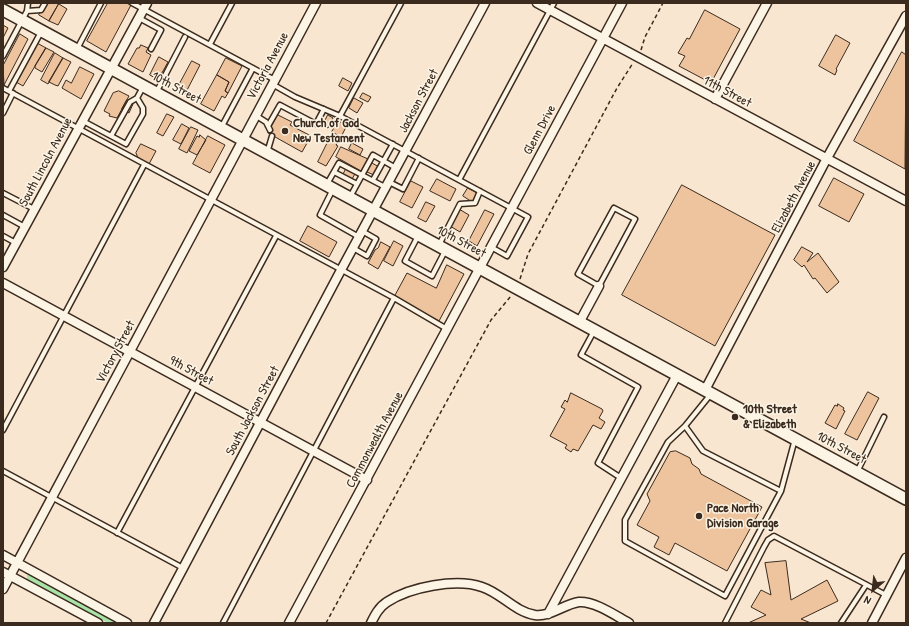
<!DOCTYPE html>
<html>
<head>
<meta charset="utf-8">
<style>
  body { margin:0 }
  #map { position:relative; width:909px; height:626px; overflow:hidden; background:#f8e6d0; font-family:"Patrick Hand",sans-serif }
  canvas { display:block }
  .frame { position:absolute; inset:0; border:4px solid #3b2a1e; pointer-events:none }
  .north { position:absolute; left:853px; top:570px; width:40px; height:40px; -webkit-text-stroke:3px #fcf5e5; paint-order:stroke; rotate:208deg; font-size:11px; font-weight:700; line-height:16px; text-align:center; color:#3b2a1e }
  .north::after { content:''; display:block; margin:auto; width:14px; height:18px; background:#3b2a1e; clip-path:polygon(50% 0,100% 100%,50% 72%,0 100%) }
</style>
</head>
<body>
<div id="map">
<canvas width="909" height="626"></canvas>
<div class="frame"></div>
<div class="north">N</div>
</div>
<script>
const ctx = document.querySelector('canvas').getContext('2d');
ctx.lineJoin = 'round';
function fillPath(path, color) { ctx.fillStyle = color; ctx.fill(path, 'evenodd'); }
function trace(path, color, width, dash) { ctx.strokeStyle = color; ctx.lineWidth = width; ctx.lineCap = dash ? 'butt' : 'round'; ctx.setLineDash(dash || []); ctx.stroke(path); }
function drawText(font, color, halo, rows, align = 'center') {
  ctx.font = font + ' "Patrick Hand",sans-serif'; ctx.lineWidth = 3; ctx.setLineDash([]); ctx.textBaseline = 'middle'; ctx.strokeStyle = halo; ctx.fillStyle = color; for (const [text, x, y, turn = 0] of rows) {
    ctx.save(); ctx.translate(x, y); ctx.rotate((+turn || 0) * Math.PI / 180); ctx.textAlign = isNaN(turn) ? turn : align; if (halo) ctx.strokeText(text, 0, 0); ctx.fillText(text, 0, 0); ctx.restore();
  }
}
const green = new Path2D(`
  M27,575H29L118,623H108L27,580Z`);
const building = new Path2D(`
  M45,3H59L49,21L39,15Z
  M108,3H126L131,5L106,52L87,41Z
  M59,4L67,9L58,25L49,21Z
  M705,10L740,29L711,83L679,66L685,56L678,53L687,38L689,39Z
  M3,25L8,28L3,38Z
  M20,34L28,39L4,85L3,66Z
  M836,35L850,43L836,69L837,70L835,75L819,66Z
  M37,43L46,48L23,86L16,82Z
  M141,45L148,48L146,52L151,55L143,72L128,64L137,48H139Z
  M46,48L54,52L42,72L35,68V66Z
  M902,52L906,55L905,169L854,141Z
  M55,53L63,58L48,84L41,80Z
  M159,57L168,62L158,80L150,75Z
  M63,58L71,62L58,86L55,85L49,82Z
  M226,58L242,66L228,93L225,91L229,82L217,75Z
  M192,61L200,65L185,94L177,89Z
  M80,67L94,74L81,99L62,88L66,80L71,83Z
  M217,75L229,82L225,91L228,93L225,98L222,96L214,111L201,104Z
  M343,78L352,83L348,91L339,86Z
  M119,91L129,96L117,118L109,116L110,114L104,111L113,93Z
  M363,93L371,97L368,102L360,98Z
  M354,98L363,103L357,113L349,108Z
  M127,100L133,104L129,113L122,109Z
  M167,114L174,117L163,136L157,133Z
  M278,115L292,122L290,125L311,136L302,152L268,133Z
  M328,115L333,118L328,128L323,125Z
  M338,121L347,125L341,137L332,132Z
  M182,124L189,128L181,144L173,140Z
  M191,127L198,130L187,153L179,149Z
  M200,135L206,140L197,155L189,151L197,136L199,137Z
  M208,136L225,145L210,173L193,164Z
  M330,138L338,142L336,145L338,146L326,166L318,162Z
  M352,143L363,149L360,155L349,149Z
  M141,144L156,151L149,164L138,158L136,153Z
  M341,147L368,159L361,171L336,157Z
  M372,163L379,167L374,175L367,172Z
  M347,167L356,172L352,179L343,175Z
  M834,178L864,194L849,222L819,206Z
  M437,179L456,189L450,201L430,191Z
  M411,181L423,187L412,208L400,202Z
  M682,185L775,235L715,346L622,295Z
  M468,188L477,193L472,202L463,196Z
  M426,202L435,206L426,222L418,218Z
  M459,209L469,215L460,232L450,226Z
  M485,210L494,214L477,246L469,241Z
  M308,226L337,242L329,257L300,241Z
  M394,241L403,246L393,266L384,261Z
  M381,242L390,247L378,269L368,263L375,250L378,248Z
  M802,247L813,253L807,262L818,253L839,282L827,293L815,278L813,279L804,265L802,267L794,260Z
  M447,265L464,274L439,321L394,297L407,273L436,288Z
  M868,392L879,398L857,440L845,434Z
  M571,393L602,409L603,411L599,418L605,422L601,429L593,425L578,451L573,449L571,452L565,448L567,445L550,436L565,409L561,407L565,400L567,402Z
  M838,404L844,408L843,410L845,411L836,429L825,423L835,405L837,406Z
  M676,451L690,458L692,464L699,469L701,474L762,507L727,571L675,543L669,555L654,547L659,537L637,525L650,501L647,494L670,452Z
  M786,561L791,600L827,580L838,601L801,619L811,623H748L766,615L751,607L761,590L771,595L765,563Z`);
const path = new Path2D(`
  M641,50L645,37L663,3
  M520,279L528,254L617,88L633,63
  M326,623L491,320L511,296`);
const lane = new Path2D(`
  M132,3L275,80
  M27,11L41,10L45,3
  M139,18L161,30L151,49
  M210,44L232,3
  M77,49L101,3
  M3,56L27,11L28,3
  M272,84L295,97L340,116L528,217L507,256L491,247
  M3,88L394,298L447,329
  M9,91L41,32
  M157,91L185,37
  M3,113L13,93
  M255,115L266,122L270,130
  M340,116L401,3
  M83,121L126,144L143,114V108L137,98
  M268,126L280,105L316,124L324,109
  M221,128L253,68
  M111,136L130,102L137,98L143,87
  M267,153L272,136
  M334,172L357,184
  M373,180L393,144
  M459,180L554,3
  M389,182L403,189L419,158
  M327,184L339,163L385,187
  M333,189L320,215L359,237
  M3,193L34,209
  M350,197L373,155L396,168
  M614,208L635,219L599,286L578,274Z
  M3,215L25,227
  M3,236L16,243
  M418,236L405,261L432,276L445,251
  M439,245L460,204L475,203L480,191
  M353,248L367,256L376,239L362,231
  M594,331L581,355L638,387L598,463L621,478
  M711,394L685,426L668,442L625,520V541L725,596L781,491L795,439
  M685,426L703,451L781,491
  M3,430L144,165
  M3,471L183,568
  M857,472L884,417
  M117,533L276,236
  M223,623L394,298
  M725,623L764,547L768,540L774,536L886,595
  M841,623L866,585`);
const street = new Path2D(`
  M537,3L906,201
  M715,99L767,3
  M3,267L147,3
  M3,283L367,480
  M579,323L599,286
  M705,390L827,158L906,16
  M3,555L127,623
  M3,572L98,623
  M3,589L316,3
  M548,614L677,375
  M154,623L341,270L485,3
  M289,623L622,3
  M371,623C375,615 379,607 387,602C410,587 456,578 482,587C501,593 515,612 535,615C551,617 564,604 579,602C595,601 616,616 629,623
  M872,623L906,558`);
const secondary = new Path2D(`
  M3,10L906,499`);
const markers = [
  [285,131,4,"#3b2a1e"],
  [735,417,4,"#3b2a1e"],
  [699,516,4,"#3b2a1e"]
];
const streetNames = [
  ["Victoria Avenue",268,66,-62],
  ["10th Street",176,88,28],
  ["11th Street",727,92,28],
  ["Jackson Street",419,101,-62],
  ["Glenn Drive",540,130,-62],
  ["South Lincoln Avenue",46,162,-62],
  ["Elizabeth Avenue",794,197,-62],
  ["10th Street",461,242,28],
  ["Victory Street",116,352,-62],
  ["9th Street",191,371,28],
  ["South Jackson Street",253,411,-62],
  ["Commonwealth Avenue",375,440,-62],
  ["10th Street",841,448,28]
];
const poiNames = [
  ["Church of God",293,124],
  ["New Testament",293,139],
  ["10th Street",743,410],
  ["& Elizabeth",743,425],
  ["Pace North",707,509],
  ["Division Garage",707,524]
];
fillPath(green, '#a9e3a8');
fillPath(building, '#eec49e');
trace(building, '#3b2a1e', 1);
trace(lane, '#3b2a1e', 7);
trace(street, '#3b2a1e', 11);
trace(secondary, '#3b2a1e', 14);
trace(path, '#3b2a1e', 1.5, [4, 3]);
trace(lane, '#fcf5e5', 4);
trace(street, '#fcf5e5', 8);
trace(secondary, '#fcf5e5', 11);
for (const [x, y, r, color] of markers) { const dot = new Path2D(); dot.arc(x, y, r, 0, 2 * Math.PI); ctx.fillStyle = color; ctx.fill(dot); trace(dot, '#fcf5e5', 1.5); }
drawText('13px', '#3b2a1e', '#fcf5e5', streetNames);
drawText('bold 13px', '#3b2a1e', '#fcf5e5', poiNames, 'left');
</script>
</body>
</html>
